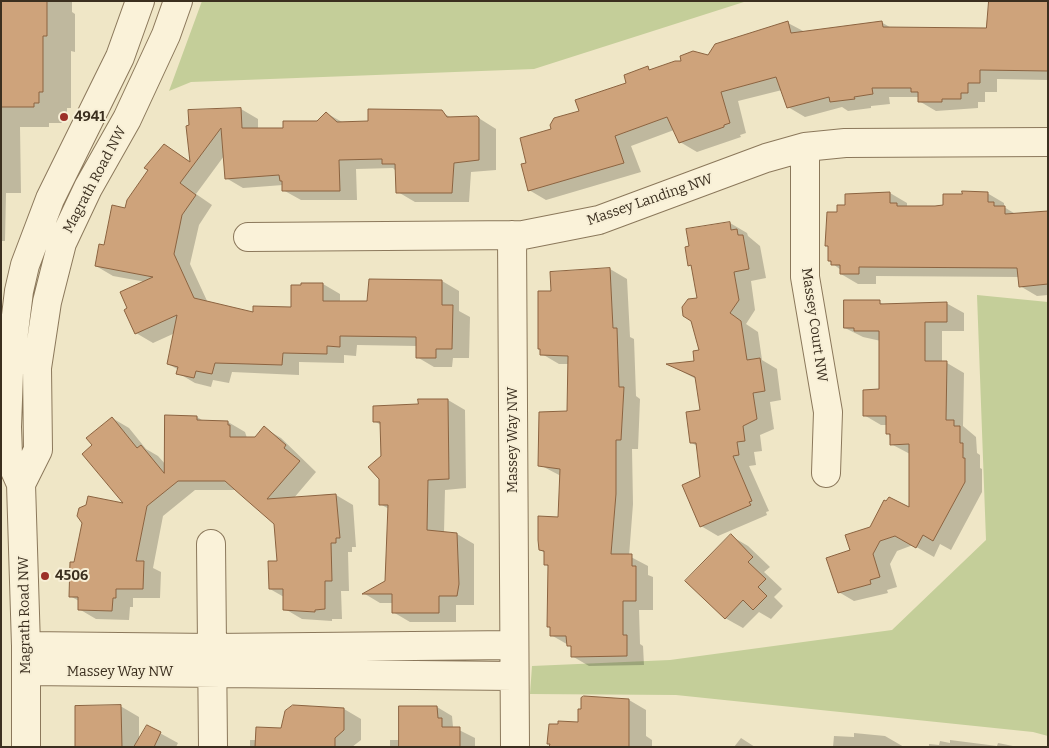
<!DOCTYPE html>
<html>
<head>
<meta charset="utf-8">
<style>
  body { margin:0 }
  #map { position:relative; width:1049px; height:748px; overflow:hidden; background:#efe6c6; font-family:Bitter,serif }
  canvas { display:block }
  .frame { position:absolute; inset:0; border:2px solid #3b2f1f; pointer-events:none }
</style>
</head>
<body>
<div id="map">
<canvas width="1049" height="748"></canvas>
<div class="frame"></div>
</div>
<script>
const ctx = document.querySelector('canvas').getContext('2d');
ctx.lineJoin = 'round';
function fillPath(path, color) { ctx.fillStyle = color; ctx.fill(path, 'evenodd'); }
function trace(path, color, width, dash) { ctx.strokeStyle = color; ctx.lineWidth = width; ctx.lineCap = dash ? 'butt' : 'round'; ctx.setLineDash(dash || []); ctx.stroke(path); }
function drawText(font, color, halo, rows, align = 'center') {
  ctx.font = font + ' Bitter,serif'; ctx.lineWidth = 4; ctx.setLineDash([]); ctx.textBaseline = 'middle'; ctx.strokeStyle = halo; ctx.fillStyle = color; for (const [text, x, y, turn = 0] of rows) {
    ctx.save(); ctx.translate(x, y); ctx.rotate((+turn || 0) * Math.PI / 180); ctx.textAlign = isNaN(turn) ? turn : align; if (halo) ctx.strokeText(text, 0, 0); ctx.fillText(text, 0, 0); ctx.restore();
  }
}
const green = new Path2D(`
  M202,1H747L534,69L191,82L169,91Z
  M977,295L1048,302V736L1033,732L676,695L530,694L532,666L670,660L892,630L986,540Z`);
const shadow = new Path2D(`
  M1,1H72V12L75,14V52L71,51V108H67V119H62V123H49V127H20L21,193H6L5,241H1Z
  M1048,1V80L997,79V92H985V102H978V108L936,111L919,101V97H889L890,104L871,106V108L848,111L842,107L805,117L788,107L782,90L738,101L746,133L740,135L741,137L697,152L680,142L674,130L631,146L641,172L546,200L529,190L528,164L553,129L628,84L647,68L652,70L709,57L788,23L805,32L881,22L893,29H987Z
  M241,109L258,119V129H284L318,122L326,113L344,123L369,122L441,112L452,118L477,117L496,129V170L471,172L469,202H415L398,192L396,171L393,168L356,169L357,200H301L283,190V185L243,188L226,178L224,156L196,194L212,205L199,225L190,264L208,303L254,314L292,308L323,284L340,294V302H368L442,281L459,291V311L470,317L469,358H453L452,367H434L417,357V346L357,345L356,356L344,355V363L299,362V375L232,372L229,383L213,380L211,387L195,383L178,373L179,370L168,364L175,333L153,343L136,333L146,282L113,276L96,266L105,246L164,145L191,162L188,127Z
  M890,193L907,203V207H945V195L987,193L1004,203V207L1017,215L1048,212V295L1037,296L1020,286L1019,277L876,276V284H858L841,274V270L829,261V247L826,245L839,213L846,207Z
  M730,223L747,233L748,236L760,246L766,278L751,281L755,310L746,324L758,332L762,360L777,369L781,400L770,402L774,429L760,435L762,451L754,452L756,465L749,466L769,511L766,512L767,515L718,536L701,526L702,478L697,446L692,443L701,412L696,379L670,365L695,362L701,351L698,299L693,267L689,265Z
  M610,269L627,279L630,337L634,339L636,396L640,399L638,449H632L633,504L629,556L648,566V575L653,577V610H639L640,644L643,646L644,665L589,666L572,656V647L551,635V628L549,627V567L545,564V553L540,550L559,519L561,476L540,465L568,413L569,364H559L542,354L553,292Z
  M879,302L885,305L946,303L964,313V331H942V363H947L964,373L963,426L976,437L977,453L980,455V468L982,469V492L951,550L940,544L934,557L913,545L897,551L890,564L897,587L887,590L888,593L854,601L837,591L828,559L851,550L871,528L910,510V454L891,444L887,425H881L864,415L881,390V341L863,337L845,328Z
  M448,400L465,410L466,488L445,490L444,533L457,534L474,544V605H456V622H410L393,612V603H380L365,594L387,582L389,509L380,504L381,425L374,421L419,406Z
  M197,417L205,422H228L245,432L247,438H256L264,428L281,438L316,472L293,499L336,495L353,505L356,547H352V552H348L349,591H341L342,619H332V621L302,619L285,609L284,597L270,589L278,562L275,523L238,490H195L163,516L153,568L161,572L160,598H133V607H130L129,620L96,619L79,609V601L70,596L76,564L126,505L94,445L112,418L129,428L146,449L158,456L166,465Z
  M731,536L748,546L770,567L764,572L782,589L774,597L783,606L771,619L759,612L743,628L725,618Z
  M584,697L629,700L646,710V736L652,740V747H553L548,744L579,723Z
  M76,707H122L139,717V740L147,726L178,743L176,747H75Z
  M437,707L452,716L453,727L475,738V747H390V740H400Z
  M344,709L361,719V740L352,747H250V740H257L282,729Z
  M854,733L885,736L904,747H833L834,736L854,737Z
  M741,738L755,747H734Z
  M950,740L997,746L998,743L1018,747H929V744L939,745L940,741L950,743Z`);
const building = new Path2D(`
  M1,1H47V36H43V92H39V103H34V107H1Z
  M989,1H1048V71L980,70V83H968V93H961V99H942V102H918V92H911V88H872L873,94L854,97L855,99L830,102L829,97L787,108L776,77L721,92L730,123L724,125V127L679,143L667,117L615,136L624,163L528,191L521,164L526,163L520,138L551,129L550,125L554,118L579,111L575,100L626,83L624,75L648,66L649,70L675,61H681L680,56L693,51L708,55L715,44L788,21L791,33L882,21L883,27L986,28Z
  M241,108L242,128H283V121H317L326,112L337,122L368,121V109L442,110L447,117L477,116L479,118V160L454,163L452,193H396L395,164H382V159L339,160L340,191H282V181H280L279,175L225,179L221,128L180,183L196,195L182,215L174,254L194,298L253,312V306L291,307V285H301V283H323V301H367L369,279L442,280V305H453L452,349H436V358H416V337L340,336V347L327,346V354L283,353L282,365L215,363L212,374L196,371L194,378L176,374L178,367L167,364L177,315L135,334L124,310L127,308L120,292L153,277L95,266L99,244L104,245L112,205L125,208L127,200L148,170L144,168L164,144L190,162L186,126L189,125L188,110Z
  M962,191L988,192V202H994V206H1005V214L1048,211V284L1019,287L1017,268L859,267V274H840V265H831V261H828V246H825L827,212H837V205H845V194L890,192V203H897V206H935L943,205V194H962Z
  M730,222L731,230L737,229L738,235H743L749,269L734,272L739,300L730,313L741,321L747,360L760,358L765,391L753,393L757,419L743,426L745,441L737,442L739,455L733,456L752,501L749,502L751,505L700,527L682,485L700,477L696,443H690L686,412L700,410L695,377L666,364L694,361L693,351L699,350L691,321L683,316L682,307L688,299L697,298L691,265L688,266L685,247L689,246L686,229Z
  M610,268L613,328H617L619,387H624L621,440H616V494L611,554H632V566H636V601H623V635H627V656L571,657V646H567L566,636H550V627H547L548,565H544V551L539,550L538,540V516L558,517L560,469L538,466L539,412L567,411L568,356L540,355V349H538V291H551L550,272Z
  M844,300H880V304L947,302V322H925V361H947L946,420H954V426H960V443H963V458H965V482L933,541L923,535L916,548L895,536L880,541L873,554L880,577L870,580L871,584L838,593L826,558L850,550L845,535L870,527L884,500L886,501L889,497L909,507V444L890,445V434H886V416H863V390L879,389V331H854V328H844Z
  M418,399H448L449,479L428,480L427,530L457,533L459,584L457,596H439V613H392V594H362L385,581L388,505H379V479L368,467L381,456L380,422H373V406L418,404Z
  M165,415L197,416V420L228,421V425H230V437H255L264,426L286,445L284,448L300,461L267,499L336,494L340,538H336V543H331L332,581H325V609L315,610V612L283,610V589H269L268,561H277L274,524L243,497L225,481H178L147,506L136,561H144L143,589H116V598H113L112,611L78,610V597H69L70,562H74L82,523L77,516L79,508L86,505L88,496L123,503L82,454L92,445L86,438L112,417L137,448L141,445L164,473Z
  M731,534L753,557L748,562L766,579L758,587L767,596L753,610L743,600L725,619L685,581Z
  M584,696L629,699V747H549L550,744H547L549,724H558V721L578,722V709H581V698Z
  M121,705L122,747H75V706Z
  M293,705L344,708V730L335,738V747H255L256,727L281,728L285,711Z
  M399,706H437L438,718H442V727H460V747H399Z
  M147,725L161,732L154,747H134Z`);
const minor = new Path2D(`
  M805,147V277L828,412L826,473
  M512,235L515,747
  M248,237L523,235L599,220L766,158L805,147L845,143L1048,142
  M21,484L38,450L37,368L47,302L62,243L88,188L127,119L166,35L178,1
  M211,544L213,747
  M26,646L213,648L513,645
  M27,671L513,676
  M26,747V646L21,484L8,455L7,427L9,373L19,291L25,265L50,199L120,57L140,1`);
const markers = [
  [64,117,5,"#9c3029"],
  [45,576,5,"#9c3029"]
];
const poiNames = [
  ["4941",74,117],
  ["4506",55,576]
];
const streetNames = [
  ["Magrath Road NW",95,180,-62],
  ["Massey Landing NW",650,200,-19],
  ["Massey Court NW",814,325,82],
  ["Massey Way NW",513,440,-90],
  ["Magrath Road NW",25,615,-91],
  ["Massey Way NW",120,672]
];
fillPath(green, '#c4ce99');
fillPath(shadow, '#0003');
fillPath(building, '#cea37b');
trace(building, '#8b6340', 1);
trace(minor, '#8b785b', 30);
trace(minor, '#faf2d9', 28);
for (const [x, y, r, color] of markers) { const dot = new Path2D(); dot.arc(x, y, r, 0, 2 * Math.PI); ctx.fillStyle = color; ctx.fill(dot); trace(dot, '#f7efd6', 2); }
drawText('bold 14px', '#3b2f1f', '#f7efd6', poiNames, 'left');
drawText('14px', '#3b2f1f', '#f7efd6', streetNames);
</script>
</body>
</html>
